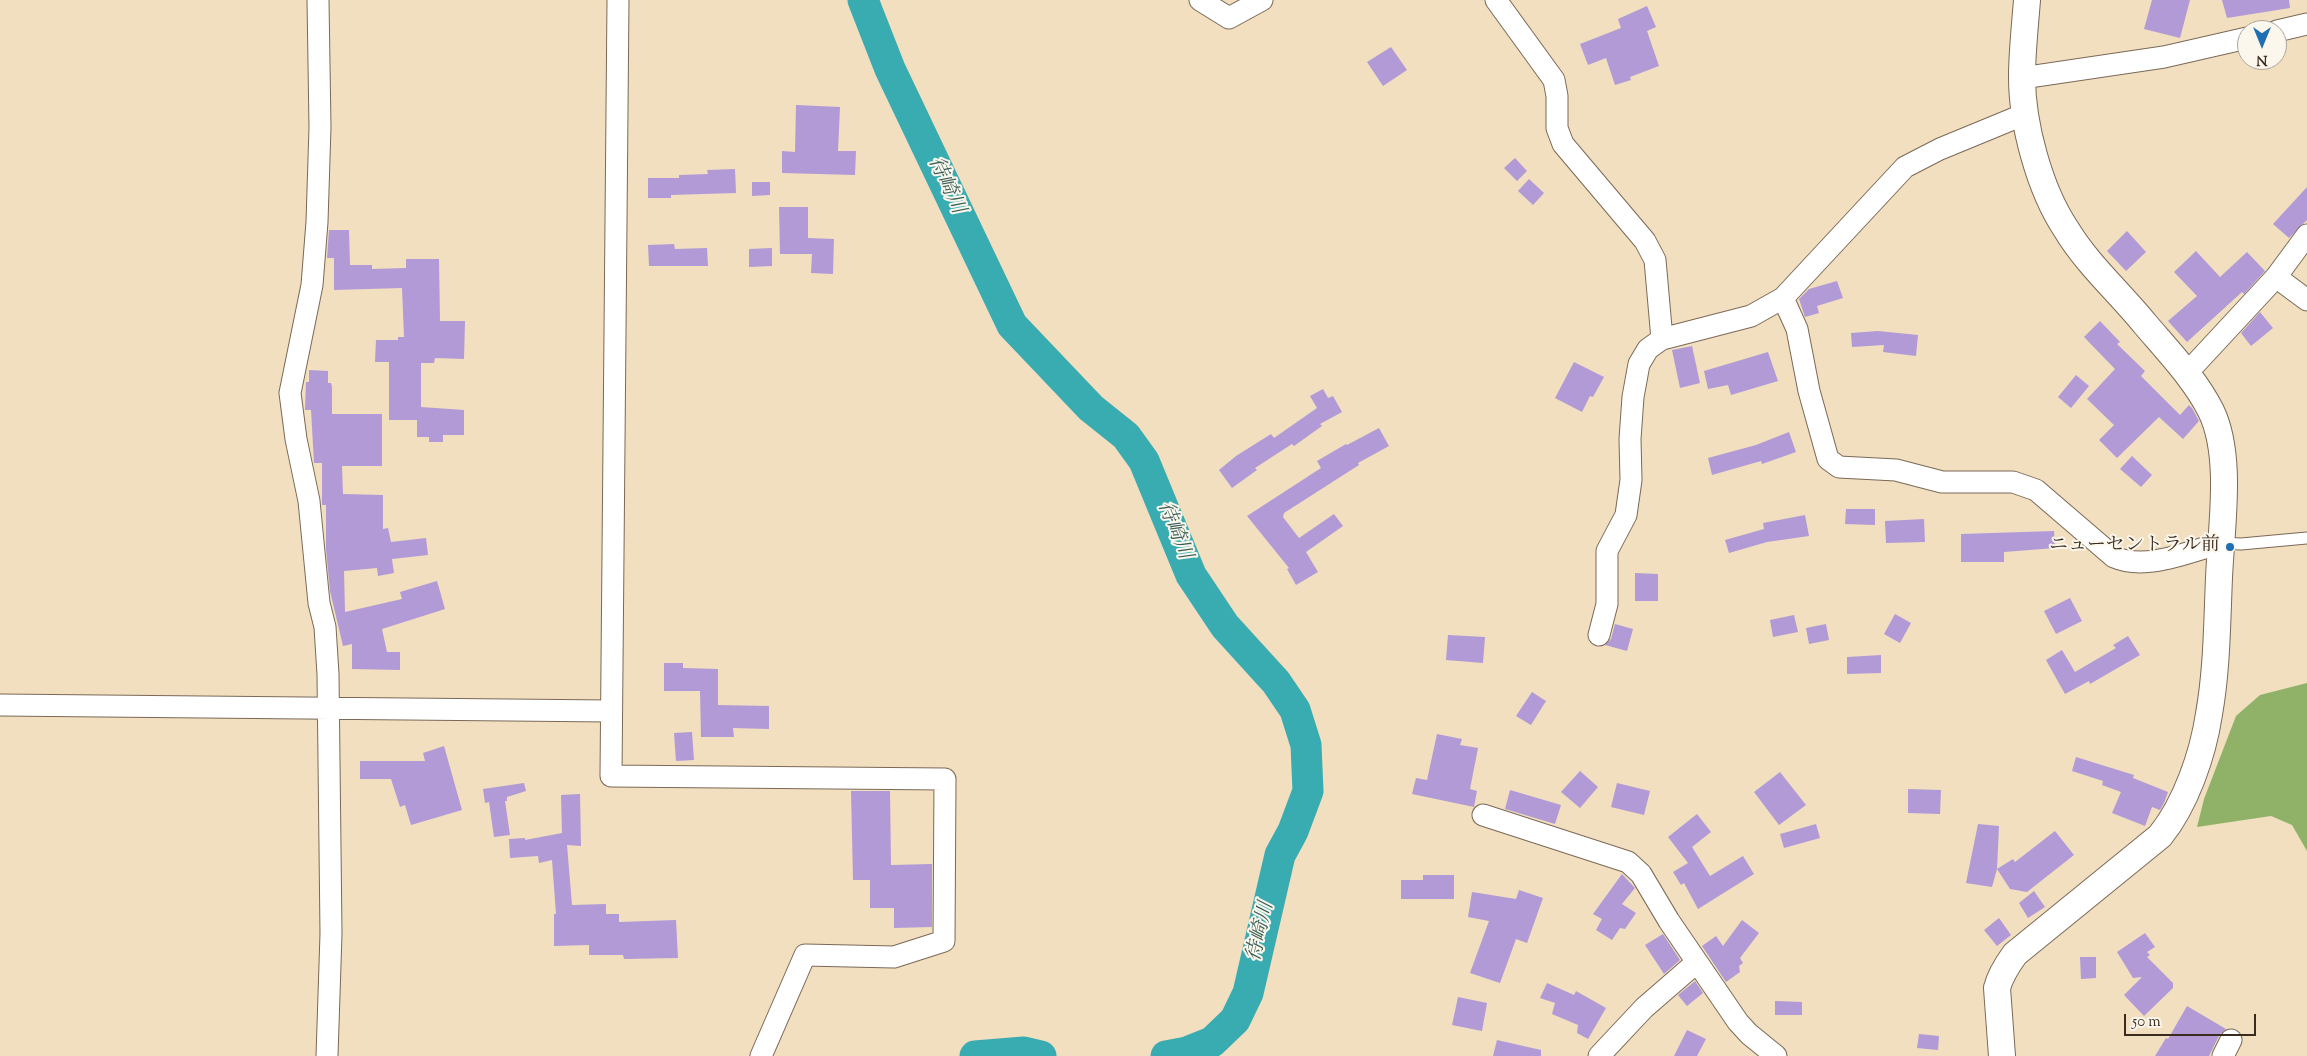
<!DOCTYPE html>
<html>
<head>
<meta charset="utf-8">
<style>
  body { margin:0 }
  #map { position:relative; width:2307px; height:1056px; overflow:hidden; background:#f1dfc0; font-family:"Sorts Mill Goudy",serif }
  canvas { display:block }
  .north { position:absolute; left:2237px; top:20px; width:50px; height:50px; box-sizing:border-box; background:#fbf7ec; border:1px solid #aea59a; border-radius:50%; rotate:180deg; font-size:14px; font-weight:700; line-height:20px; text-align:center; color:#3b2a1e }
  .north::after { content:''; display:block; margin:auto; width:18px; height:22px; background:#1f6fb2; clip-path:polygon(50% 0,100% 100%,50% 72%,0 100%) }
  .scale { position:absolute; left:2124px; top:1014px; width:132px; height:22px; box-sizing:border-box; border:2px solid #3b2a1e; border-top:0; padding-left:6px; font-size:15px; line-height:18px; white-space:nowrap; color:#3b2a1e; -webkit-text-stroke:4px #fbf7ec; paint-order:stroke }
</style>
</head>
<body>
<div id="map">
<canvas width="2307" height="1056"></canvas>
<div class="north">N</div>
<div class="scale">50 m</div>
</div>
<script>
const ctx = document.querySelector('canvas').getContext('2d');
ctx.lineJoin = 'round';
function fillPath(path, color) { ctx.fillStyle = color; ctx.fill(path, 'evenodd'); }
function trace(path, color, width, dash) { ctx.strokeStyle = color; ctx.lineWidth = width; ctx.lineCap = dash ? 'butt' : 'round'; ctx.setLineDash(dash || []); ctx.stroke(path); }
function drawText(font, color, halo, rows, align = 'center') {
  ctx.font = font + ' "Sorts Mill Goudy","Noto Serif JP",serif'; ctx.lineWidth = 4; ctx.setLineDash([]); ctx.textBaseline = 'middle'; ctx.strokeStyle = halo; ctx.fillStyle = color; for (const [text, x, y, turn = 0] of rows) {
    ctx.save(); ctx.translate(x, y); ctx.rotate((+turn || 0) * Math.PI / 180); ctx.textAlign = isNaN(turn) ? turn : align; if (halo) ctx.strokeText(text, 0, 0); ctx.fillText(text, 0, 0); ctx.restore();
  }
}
const forest = new Path2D(`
  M2307,683V851L2292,825L2271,816L2197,827L2204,799L2236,716L2260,695Z`);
const river = new Path2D(`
  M863,0L890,69L1012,325L1091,408L1126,436L1144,461L1191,575L1225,626L1276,682L1295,710L1306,745L1308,791L1293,831L1280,855L1248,993L1235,1020L1212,1042L1187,1052L1166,1056
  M975,1056L1024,1052L1041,1056`);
const building = new Path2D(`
  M2152,0H2190L2180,38L2144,29Z
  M2222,0H2289L2290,8L2227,18Z
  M1647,6L1656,27L1647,31L1659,66L1630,77L1631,80L1615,85L1606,58L1588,65L1580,44L1621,28L1618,19Z
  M1391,47L1407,70L1383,86L1367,62Z
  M796,105L840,107L838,151H856L855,175L782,173V151L795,152Z
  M1515,158L1527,171L1517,181L1504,168Z
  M735,169L736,193L671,195V198H648V178H679V175L708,174L707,170Z
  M1529,179L1544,193L1533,205L1518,191Z
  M752,182H770V195L752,196Z
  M2307,187V220L2289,238L2273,224Z
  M779,207H808V238L834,239L833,274L811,273L812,254H780Z
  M329,230H349L350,265H372V269L406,268V259H439L440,321H465L464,359L435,358L434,363H421V407L464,410V435H443V442H429V437H417V420H389V362H375L376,340H398V337H404L402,288L334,290V258H327Z
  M2127,231L2146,252L2126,271L2107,251Z
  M674,244L675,249L707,248L708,266H649L648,245Z
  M772,248V266L749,267V249Z
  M2196,251L2220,277L2247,252L2265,271L2244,294L2242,292L2187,342L2168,321L2197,296L2174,272Z
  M1837,281L1843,298L1817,306L1819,313L1805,317L1799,299L1809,289Z
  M2260,312L2273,328L2251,346L2241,333Z
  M2100,321L2120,342L2117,344L2145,371L2141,376L2180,415L2189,405L2192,408L2199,421L2183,439L2159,417L2117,458L2099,440L2114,425L2087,399L2115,369L2084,337Z
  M1878,331L1918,335L1916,356L1883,352L1884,345L1852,347L1851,333Z
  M1692,346L1700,383L1680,388L1672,350Z
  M1768,352L1778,381L1731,395L1728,385L1708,389L1704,371Z
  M1574,362L1604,377L1593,397L1590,396L1582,412L1555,398Z
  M309,370L328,371V383H331L332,387V414H382V466H342L343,494L383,495V529L388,528L391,542L426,538L428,555L392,559L394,573L378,576L377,568L344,571L345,612L402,599L400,592L437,581L445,609L382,629L387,652H400V670L352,669V644L343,646L330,591L326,549V505H322V463H314L311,410H305L306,382H309Z
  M2076,375L2089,386L2071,408L2058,397Z
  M1323,389L1328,398L1333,396L1342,412L1320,424L1322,426L1294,446L1292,444L1255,468L1257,470L1232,488L1219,470L1236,456L1271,434L1274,438L1317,408L1310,396Z
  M1379,428L1389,446L1358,463L1359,465L1284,513L1283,517L1299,538L1334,514L1343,526L1306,552L1318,572L1296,585L1287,569L1289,568L1247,516L1321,468L1317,461L1346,444L1347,445Z
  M1789,432L1796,452L1762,464L1761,461L1712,475L1708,458L1756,445Z
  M2132,456L2152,475L2141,487L2120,469Z
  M1846,509H1875V525L1845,524Z
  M1805,515L1809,536L1767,542L1729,553L1725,540L1764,529L1763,523Z
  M1924,519L1925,542L1886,543L1885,521Z
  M2054,531L2055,548L2004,552V562H1961V534Z
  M1635,573L1658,574V601H1635Z
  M2070,598L2082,621L2056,634L2044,611Z
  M1895,614L1911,623L1900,643L1884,634Z
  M1794,615L1798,632L1773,637L1770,620Z
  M1615,624L1633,629L1627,651L1605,645L1611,639Z
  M1826,624L1829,640L1809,644L1806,628Z
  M1448,635L1485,637L1483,663L1446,660Z
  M2128,636L2140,655L2090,684L2089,681L2065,694L2046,660L2062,650L2075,672L2116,648L2113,645Z
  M1881,655V673L1847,674V657Z
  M664,663H683V668L718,669V705L769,706V729L733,728L734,737H701L700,691H664Z
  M1532,692L1546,701L1531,725L1516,716Z
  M692,732L694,760L676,761L674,733Z
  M1437,734L1462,739L1460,745L1478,748L1470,789L1477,791L1474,807L1412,794L1416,778L1427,780Z
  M444,746L462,810L411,825L405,805L400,807L391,779H360V761H425L423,753Z
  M2076,757L2134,775L2133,778L2168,792L2164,803L2160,810L2152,807L2145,826L2112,813L2121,792L2102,785L2103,781L2072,771Z
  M1580,771L1598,787L1580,808L1561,792Z
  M1780,772L1806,805L1779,825L1754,792Z
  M524,783L526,791L507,797V801H505L510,835L494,837L489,802L485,803L483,789Z
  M1617,783L1650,791L1644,815L1611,807Z
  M1908,789L1941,790L1940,814L1908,813Z
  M1510,790L1561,805L1555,824L1505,809Z
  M851,791H890L891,865L932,864V927L894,928V908H870V880H853Z
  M580,794L581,846L567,845L572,905L606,904V914H619V922L676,920L678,958L624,959L623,955H589V945L554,946V914H556L552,860L539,863L538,856L510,858L509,839L525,838V840L562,833L561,795Z
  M1697,814L1711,832L1692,847L1710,876L1743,856L1754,874L1698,909L1684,883L1681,885L1673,872L1688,863L1668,837Z
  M1816,824L1820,838L1784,848L1780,834Z
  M1978,824L1999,826L1997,869L1992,887L1966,883Z
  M2055,831L2074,855L2027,892L2010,889L1997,869L2013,859L2015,862Z
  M1622,874L1635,888L1622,904L1636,913L1625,929L1620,928L1612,940L1596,930L1602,919L1593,914Z
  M1423,875H1454V899H1401V880H1423Z
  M1519,890L1543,898L1527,943L1516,939L1500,983L1470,973L1489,921L1468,917L1472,892L1516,899Z
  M2034,891L2045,907L2028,918L2019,903Z
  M1999,918L2011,935L1997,946L1984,930Z
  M1742,920L1759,933L1740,958L1743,963L1739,966L1740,972L1726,982L1702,946L1716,936L1723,946Z
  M2145,933L2155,947L2147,952L2150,955L2147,957L2173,983V988L2144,1016L2124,995L2142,977L2133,978L2117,952Z
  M1663,934L1680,960L1664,974L1645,945Z
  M2080,957H2096V978L2081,979Z
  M1695,981L1703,993L1687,1006L1678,995Z
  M1547,983L1574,995L1576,991L1606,1008L1588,1039L1577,1033L1578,1025L1552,1014L1555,1003L1540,998Z
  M1458,997L1487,1003L1482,1031L1452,1025Z
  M1775,1001L1802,1002V1015H1775Z
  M2187,1006L2226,1029L2220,1034L2209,1056H2155L2166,1038L2168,1039Z
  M1687,1030L1706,1039L1697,1056H1674Z
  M1919,1034L1939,1036L1938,1050L1917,1048Z
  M1497,1040L1541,1050V1056H1493Z`);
const service = new Path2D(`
  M2221,543L2241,544L2307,538`);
const minor = new Path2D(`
  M318,0L320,127L317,222L312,285L290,393L296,439L309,501L319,603L325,627L328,674L331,934L327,1056
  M618,0L611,776L945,779L944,941L894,957L805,955L761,1056
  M1200,0L1229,18L1262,0
  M1496,0L1554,80L1557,96V128L1563,144L1645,241L1655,260L1662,339
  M2277,31L2307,24
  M2022,78L2164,57L2247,38
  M2276,277L2307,300
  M1783,298L1797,329L1809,391L1828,459L1839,467L1896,470L1942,482H2013L2036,490L2114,557C2146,571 2188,552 2221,543
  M2186,374L2276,277L2307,235
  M1599,635L1607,604V551L1626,515L1631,480L1630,439L1633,397L1639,364L1648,349L1662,339L1751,316L1783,298L1905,167L1940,149L2025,114
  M0,705L610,711
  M1483,815L1628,862L1641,874L1669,921L1738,1022L1749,1034L1776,1056
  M1599,1056L1644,1008L1697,962
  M2223,1056L2231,1040`);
const tertiary = new Path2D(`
  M2002,1056L1997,988C2000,976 2007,965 2015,954L2160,836C2186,804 2203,754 2209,714C2217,669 2217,623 2219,578C2221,528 2233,456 2211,411C2195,379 2168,351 2145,324C2119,292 2087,264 2066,229C2040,190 2022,125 2022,77C2022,52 2025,26 2027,0`);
const markers = [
  [2230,547,5,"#1f6fb2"]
];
const poiNames = [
  ["ニューセントラル前",2220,547]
];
const waterNames = [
  ["待崎川",945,186,65],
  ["待崎川",1173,531,68],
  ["待崎川",1262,932,-77]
];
fillPath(forest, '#8fb268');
trace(river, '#39acb2', 31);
fillPath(building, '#b19ad6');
trace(service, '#7b6957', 13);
trace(minor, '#7b6957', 23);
trace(tertiary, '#7b6957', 28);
trace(service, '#fff', 11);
trace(minor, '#fff', 21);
trace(tertiary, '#fff', 26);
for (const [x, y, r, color] of markers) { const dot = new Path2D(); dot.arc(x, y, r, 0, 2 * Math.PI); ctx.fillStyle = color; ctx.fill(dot); trace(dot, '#fbf7ec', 2); }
drawText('19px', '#3b2a1e', '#fbf7ec', poiNames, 'right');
drawText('italic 20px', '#3a5e59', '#fbf7ec', waterNames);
</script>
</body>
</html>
